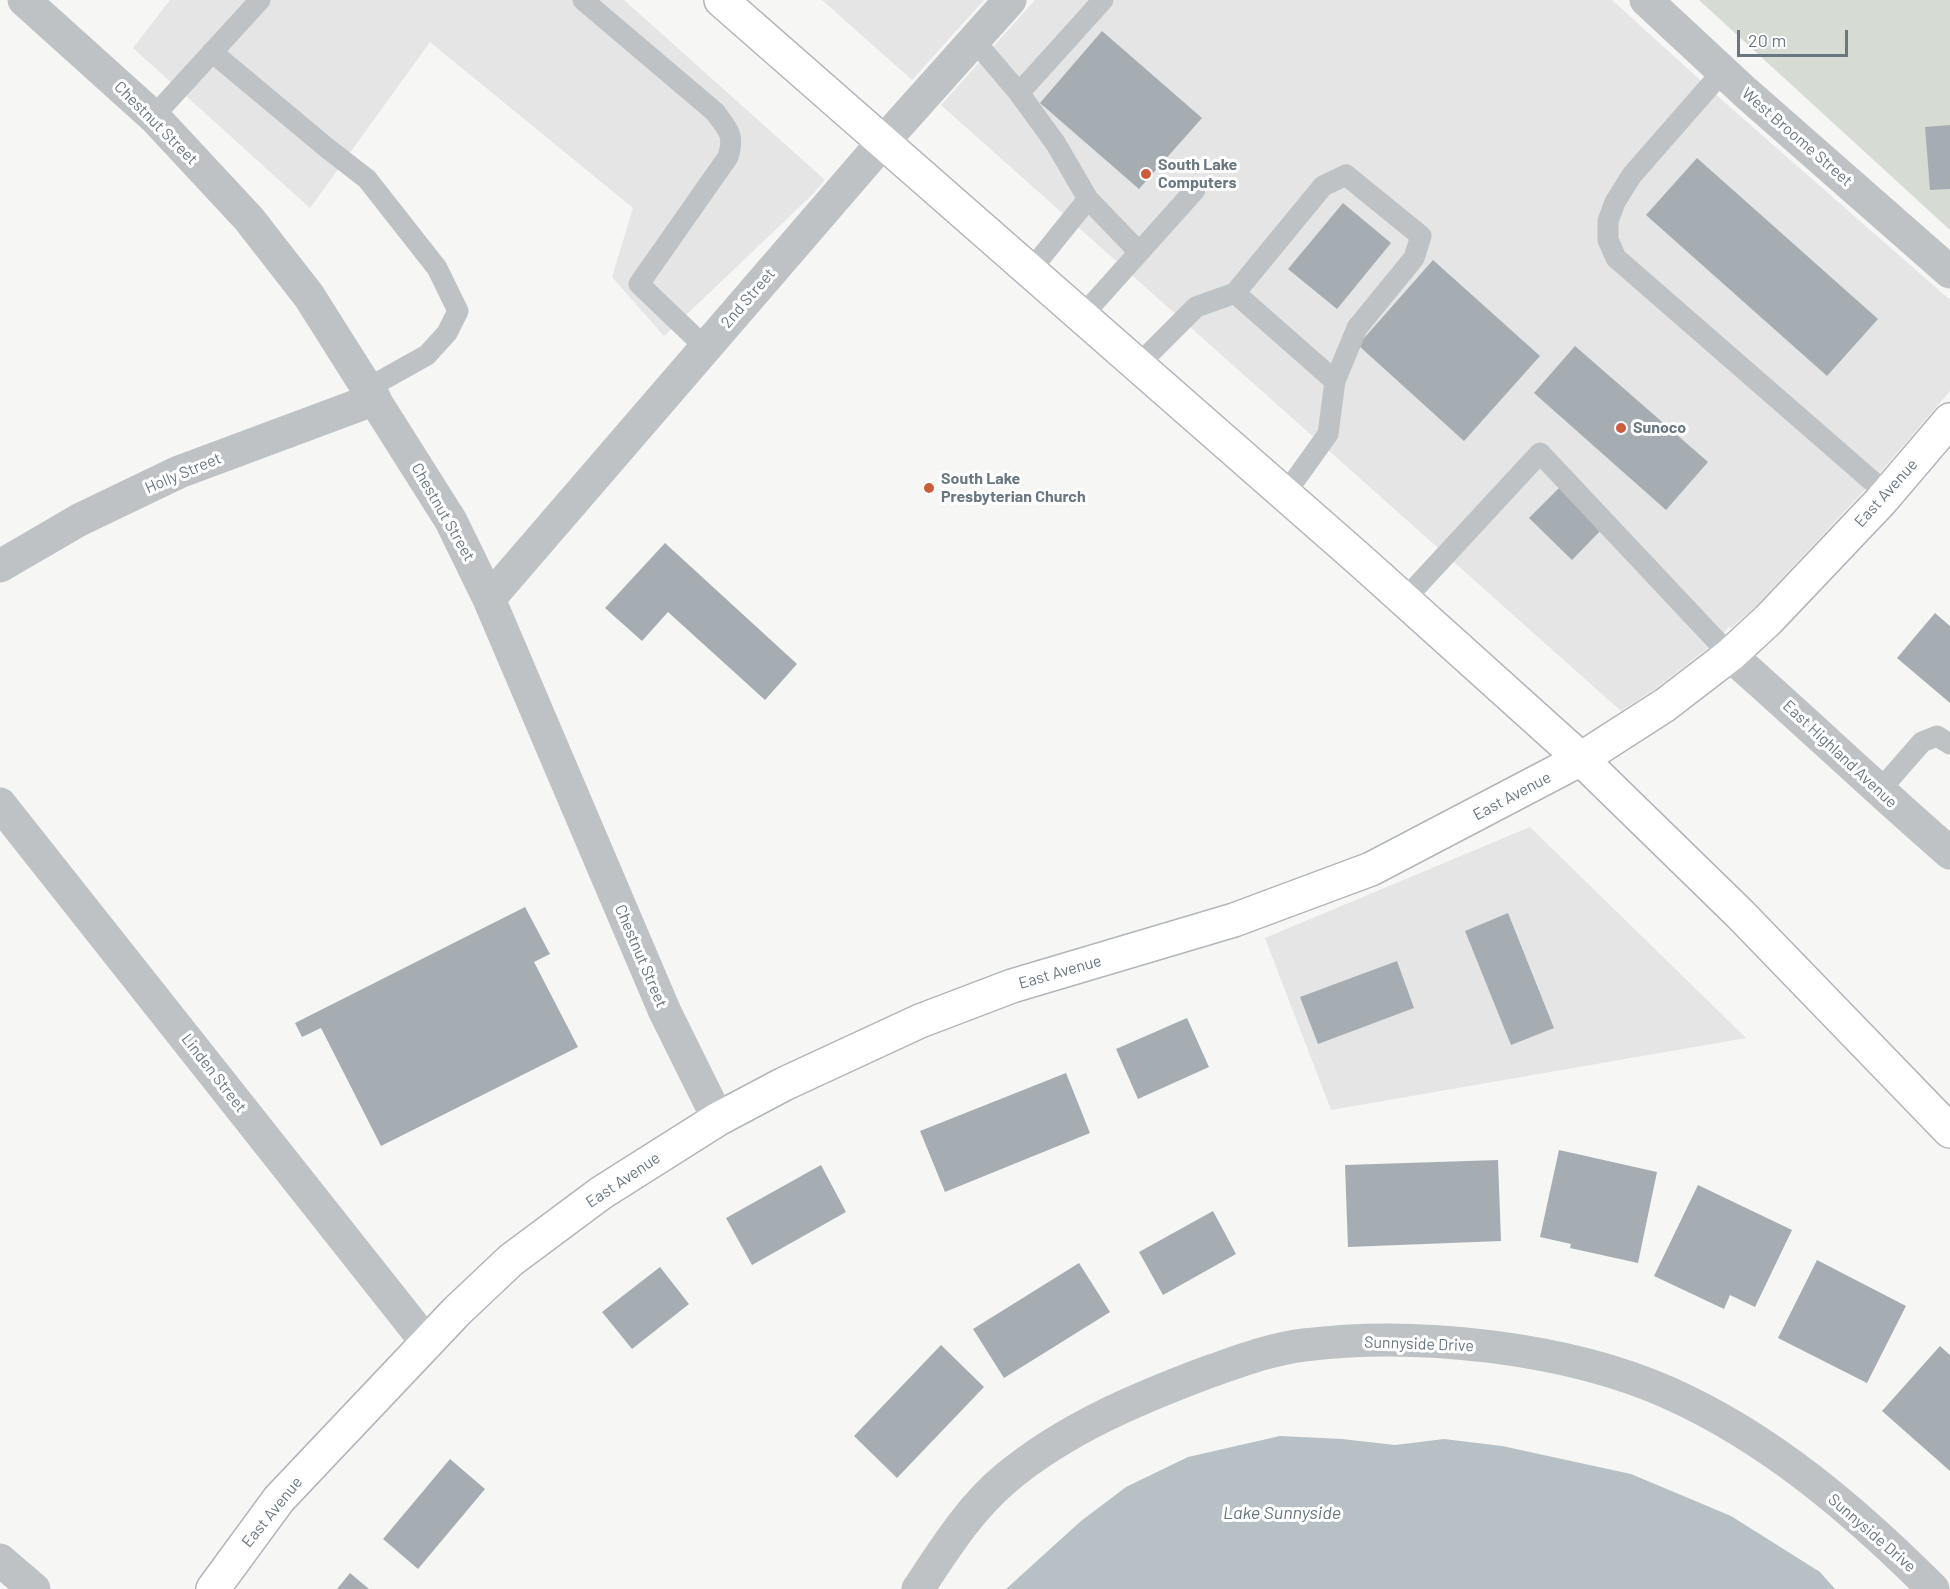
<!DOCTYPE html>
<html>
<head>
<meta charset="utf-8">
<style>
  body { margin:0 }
  #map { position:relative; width:1950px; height:1589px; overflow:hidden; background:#f6f6f4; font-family:Barlow,sans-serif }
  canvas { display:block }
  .scale { position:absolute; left:1737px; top:30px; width:111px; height:27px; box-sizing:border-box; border:3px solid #697781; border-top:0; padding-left:8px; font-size:18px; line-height:21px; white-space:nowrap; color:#697781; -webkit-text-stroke:4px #fff; paint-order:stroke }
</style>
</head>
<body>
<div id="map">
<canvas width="1950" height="1589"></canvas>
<div class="scale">20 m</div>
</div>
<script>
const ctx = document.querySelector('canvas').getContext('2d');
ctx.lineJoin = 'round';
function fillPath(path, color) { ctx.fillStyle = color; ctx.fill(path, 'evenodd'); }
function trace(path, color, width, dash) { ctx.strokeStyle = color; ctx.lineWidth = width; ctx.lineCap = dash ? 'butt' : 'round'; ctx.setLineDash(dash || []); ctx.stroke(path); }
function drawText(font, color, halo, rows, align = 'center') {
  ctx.font = font + ' Barlow,sans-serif'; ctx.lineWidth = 6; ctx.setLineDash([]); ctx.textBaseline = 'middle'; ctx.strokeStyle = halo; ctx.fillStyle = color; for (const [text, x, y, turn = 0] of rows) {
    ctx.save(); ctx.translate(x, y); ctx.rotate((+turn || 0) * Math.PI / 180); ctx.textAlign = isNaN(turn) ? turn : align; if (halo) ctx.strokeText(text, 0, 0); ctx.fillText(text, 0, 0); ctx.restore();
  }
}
const built = new Path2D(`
  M170,0H624L825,180L812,195L664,336L612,277L633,208L430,42L310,208L133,48Z
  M822,0H984L912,80Z
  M1035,0H1612L1731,108L1950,300V391L1873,481L1755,607L1731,628L1729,627L1717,641L1655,689L1621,711L941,105Z
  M1530,827L1746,1038L1331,1110L1265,938Z`);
const green = new Path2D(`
  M1699,0H1950V230Z`);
const water = new Path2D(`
  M1280,1436L1342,1439L1395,1445L1444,1439L1502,1446L1631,1474L1731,1516L1820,1572L1835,1589H1006L1081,1521L1126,1487L1188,1457Z`);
const building = new Path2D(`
  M1102,31L1202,118L1139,189L1040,103Z
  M1950,125V189L1930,190L1925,127Z
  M1697,158L1878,319L1827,376L1646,215Z
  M1343,203L1391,243L1337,309L1288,269Z
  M1433,260L1540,356L1464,441L1358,345Z
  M1575,346L1708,462L1666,510L1534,393Z
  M1560,487L1602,529L1572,560L1529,518Z
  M665,543L797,664L765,700L668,612L642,641L605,608Z
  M1935,613L1950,626V703L1897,658Z
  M525,907L550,954L534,962L578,1047L381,1146L321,1028L302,1037L295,1023Z
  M1508,913L1554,1028L1511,1045L1465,931Z
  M1397,961L1414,1008L1318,1044L1300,997Z
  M1187,1018L1209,1067L1138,1099L1116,1049Z
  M1066,1073L1090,1133L945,1192L920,1131Z
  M1559,1150L1657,1172L1638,1263L1570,1248L1571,1244L1540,1237Z
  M1498,1160L1501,1241L1348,1247L1345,1165Z
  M821,1165L846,1212L752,1265L726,1218Z
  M1698,1185L1792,1230L1755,1307L1730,1295L1724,1309L1654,1276Z
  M1213,1211L1236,1254L1163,1295L1139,1252Z
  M1817,1260L1906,1306L1867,1383L1778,1338Z
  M1079,1263L1110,1312L1004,1378L973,1329Z
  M660,1267L689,1304L632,1349L602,1312Z
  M941,1345L984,1387L897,1478L854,1436Z
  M1940,1346L1950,1355V1471L1882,1411Z
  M450,1459L485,1489L418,1569L383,1539Z
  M350,1573L369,1589H337Z`);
const lane = new Path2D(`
  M583,0L715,112C728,130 735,134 728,157L639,284L706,348
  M974,40L1019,93L1056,144L1088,199L1139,252
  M212,52L327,148L367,179L437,268L458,311L447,333L427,355L368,388
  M1723,71L1632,175L1615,202L1608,221V240L1616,258L1887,494
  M1019,93L1103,0
  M153,117L260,0
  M1030,271L1088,199
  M1235,293L1335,381
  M1082,316L1195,190
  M1138,365L1196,307L1235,293L1323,186L1346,175L1421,236L1414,258L1357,328L1335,381L1328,434L1285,494
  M1404,600L1540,453L1730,655
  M1880,790L1922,742L1937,736L1950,744`);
const street = new Path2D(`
  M24,0L155,118L249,219L309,296L451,521L489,599L665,1012L718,1119
  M1646,0L1745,92L1950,272
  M0,566L79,520L179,472L375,399
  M489,599L883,142L1010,0
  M1730,655C1804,720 1875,788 1950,853
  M0,804L427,1343
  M0,1560L34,1589
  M918,1589C944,1550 969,1509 1006,1478C1065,1429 1136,1399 1208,1372C1240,1361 1271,1349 1304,1345C1416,1331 1566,1347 1669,1393C1770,1438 1856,1512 1933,1589`);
const secondary = new Path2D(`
  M213,1589L279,1499L457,1311L511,1260L601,1193L718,1119L784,1084L920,1021L1012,986L1234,920L1371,869L1581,759L1665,705L1730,655L1768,620L1881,501L1950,420`);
const highway = new Path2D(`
  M721,0L1360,560L1581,759L1741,915L1950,1131`);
const markers = [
  [1146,174,6,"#cd5c3d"],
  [1621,428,6,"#cd5c3d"],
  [929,488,6,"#cd5c3d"]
];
const streetNames = [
  ["Chestnut Street",156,123,45],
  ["West Broome Street",1797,137,41],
  ["2nd Street",748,298,-49],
  ["Holly Street",183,473,-23],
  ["East Avenue",1886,493,-48],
  ["Chestnut Street",443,512,60],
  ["East Highland Avenue",1840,754,43],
  ["East Avenue",1512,796,-28],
  ["Chestnut Street",641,956,67],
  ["East Avenue",1060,972,-16],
  ["Linden Street",214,1073,52],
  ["East Avenue",623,1180,-34],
  ["Sunnyside Drive",1419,1344,2],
  ["East Avenue",272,1512,-51],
  ["Sunnyside Drive",1872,1533,41]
];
const poiNames = [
  ["South Lake",1158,165],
  ["Computers",1158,183],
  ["Sunoco",1633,428],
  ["South Lake",941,479],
  ["Presbyterian Church",941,497]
];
const waterNames = [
  ["Lake Sunnyside",1282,1513]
];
fillPath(built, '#e4e5e4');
fillPath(green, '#d6dbd4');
fillPath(water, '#b7c1c5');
fillPath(building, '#a6adb2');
trace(secondary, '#b1b6b9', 36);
trace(highway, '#b2b5b8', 36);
trace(lane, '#bec2c5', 21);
trace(street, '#bec2c5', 33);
trace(secondary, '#fff', 33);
trace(highway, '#fff', 33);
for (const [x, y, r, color] of markers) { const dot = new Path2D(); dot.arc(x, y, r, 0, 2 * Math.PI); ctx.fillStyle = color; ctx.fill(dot); trace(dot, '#fff', 2); }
drawText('16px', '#697781', '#fff', streetNames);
drawText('bold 16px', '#697781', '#fff', poiNames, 'left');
drawText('italic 18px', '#65777d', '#fff', waterNames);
</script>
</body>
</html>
